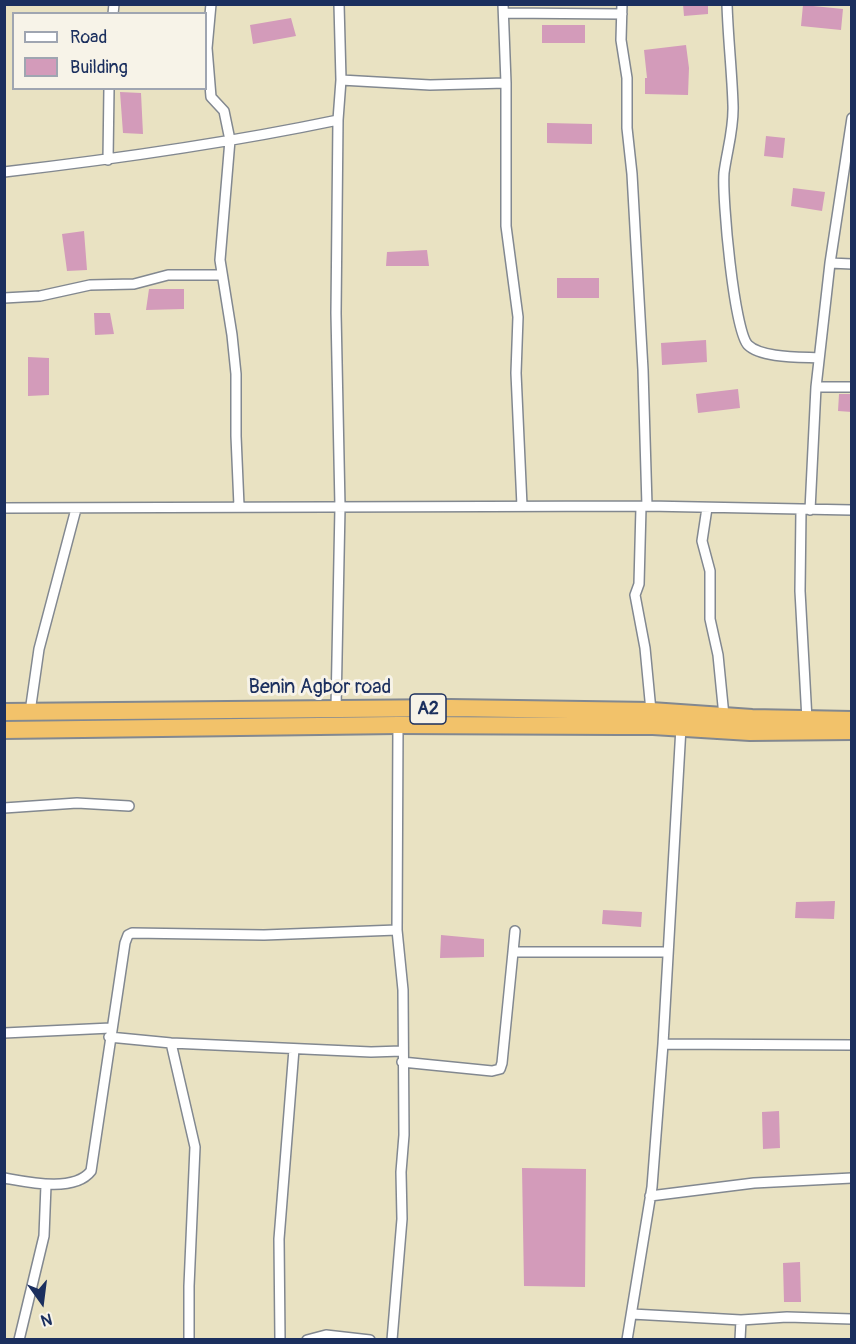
<!DOCTYPE html>
<html>
<head>
<meta charset="utf-8">
<style>
  body { margin:0 }
  #map { position:relative; width:856px; height:1344px; overflow:hidden; background:#e9e2c2; font-family:Pangolin,sans-serif }
  canvas { display:block }
  .frame { position:absolute; inset:0; border:6px solid #1b2f5e; pointer-events:none }
  .legend { position:absolute; left:12px; top:12px; width:195px; height:78px; box-sizing:border-box; background:#f7f3e8; border:2px solid #9fa5b1; margin:0; padding:8px 10px; list-style:none; font-size:18px; color:#1b2f5e }
  .legend li { display:flex; align-items:center; gap:12px; height:30px }
  .legend b { width:30px; border:2px solid #9fa5b1 }
  .north { position:absolute; left:12px; top:1272px; width:60px; height:60px; -webkit-text-stroke:4px #f7f3e8; paint-order:stroke; rotate:166deg; font-size:16px; font-weight:700; line-height:24px; text-align:center; color:#1b2f5e }
  .north::after { content:''; display:block; margin:auto; width:21px; height:27px; background:#1b2f5e; clip-path:polygon(50% 0,100% 100%,50% 72%,0 100%) }
</style>
</head>
<body>
<div id="map">
<canvas width="856" height="1344"></canvas>
<div class="frame"></div>
<ul class="legend">
<li><b style="height:8px;background:#fff"></b>Road</li>
<li><b style="height:16px;background:#d39bba"></b>Building</li>
</ul>
<div class="north">N</div>
</div>
<script>
const ctx = document.querySelector('canvas').getContext('2d');
ctx.lineJoin = 'round';
function fillPath(path, color) { ctx.fillStyle = color; ctx.fill(path, 'evenodd'); }
function trace(path, color, width, dash) { ctx.strokeStyle = color; ctx.lineWidth = width; ctx.lineCap = dash ? 'butt' : 'round'; ctx.setLineDash(dash || []); ctx.stroke(path); }
function drawText(font, color, halo, rows, align = 'center') {
  ctx.font = font + ' Pangolin,sans-serif'; ctx.lineWidth = 6; ctx.setLineDash([]); ctx.textBaseline = 'middle'; ctx.strokeStyle = halo; ctx.fillStyle = color; for (const [text, x, y, turn = 0] of rows) {
    ctx.save(); ctx.translate(x, y); ctx.rotate((+turn || 0) * Math.PI / 180); ctx.textAlign = isNaN(turn) ? turn : align; if (halo) ctx.strokeText(text, 0, 0); ctx.fillText(text, 0, 0); ctx.restore();
  }
}
const building = new Path2D(`
  M683,4H708V14L684,16Z
  M803,5L843,9L841,30L801,26Z
  M291,18L296,36L253,44L250,25Z
  M542,25H585V43H542Z
  M686,45L689,68L688,95L645,94V78H647L644,50Z
  M120,92L141,93L143,134L123,133Z
  M547,123L592,124V144L547,143Z
  M766,136L785,138L783,158L764,156Z
  M793,188L825,192L822,211L791,206Z
  M84,231L87,270L67,271L62,234Z
  M427,250L429,266H386L387,252Z
  M557,278H599V298H557Z
  M149,289H184V309L146,310Z
  M94,313H110L114,334L95,335Z
  M706,340L707,362L662,365L661,343Z
  M28,357L49,358V395L28,396Z
  M738,389L740,408L698,413L696,394Z
  M839,394H852V412L838,411Z
  M835,901L834,919L795,918L796,902Z
  M603,910L642,912L641,927L602,924Z
  M441,935L484,939V957L440,958Z
  M779,1111L780,1148L763,1149L762,1112Z
  M522,1168L586,1169L585,1287L524,1286Z
  M800,1262L801,1302H784L783,1263Z`);
const street = new Path2D(`
  M211,4L207,48L211,97L224,111L230,140L220,260L232,335L236,374V436L239,506
  M503,4L506,83V226L518,317L516,373L522,506
  M622,4L621,40L627,78V128L632,174L643,370L647,506
  M727,4C728,38 732,72 733,105C734,129 727,150 724,173C722,198 734,331 748,345C761,358 801,357 819,358
  M504,13L622,14
  M113,14L114,4
  M341,80L430,85L506,83
  M108,160L109,88
  M4,172C116,159 228,143 338,120
  M830,263L852,264
  M4,298L40,296L90,285L134,284L168,275H222
  M816,387H852
  M641,507L639,584L635,595L645,648L651,711
  M4,508L647,506L852,510
  M707,508L702,541L710,571V619L718,655L724,716
  M801,510L800,591L807,720
  M810,510L816,387L830,263L852,118
  M336,708L340,507L336,313L338,120L341,80L339,4
  M30,712L39,649L76,509
  M4,808L77,803L129,806
  M515,931L513,952H668
  M4,1033L111,1028
  M109,1037L171,1043L371,1052L402,1051
  M171,1043L195,1147L189,1286V1340
  M663,1044L852,1045
  M402,1062L492,1071L500,1069L502,1063L513,952
  M4,1178C27,1182 74,1193 91,1171L125,943L128,935L132,933L264,935L397,930
  M650,1196L754,1183L852,1178
  M632,1314L741,1320L787,1317L852,1319
  M19,1340L44,1236L46,1185
  M280,1340L279,1239L294,1049
  M307,1340L326,1335L370,1340
  M392,1340L402,1219L401,1172L404,1135L403,990L397,930L398,725
  M627,1340L652,1187L663,1044L681,727
  M740,1340L741,1320`);
const highway = new Path2D(`
  M4,712L451,708L651,711L752,718L852,720
  M4,730L398,725L616,726H653L750,732L852,731`);
const shields = [
  [428,709,36]
];
const shieldNames = [
  ["A2",428,709]
];
const streetNames = [
  ["Benin Agbor road",320,688]
];
fillPath(building, '#d39bba');
trace(street, '#828890', 12);
trace(highway, '#828890', 20);
trace(street, '#fff', 9);
trace(highway, '#f2c26a', 16);
for (const [x, y, w] of shields) { const box = new Path2D(); box.roundRect(x - w / 2, y - 15, w, 30, 4.5); ctx.fillStyle = '#f7f3e8'; ctx.fill(box); trace(box, '#1b2f5e', 1.5); }
drawText('bold 18px', '#1b2f5e', null, shieldNames);
drawText('20px', '#1b2f5e', '#f7f3e8', streetNames);
</script>
</body>
</html>
